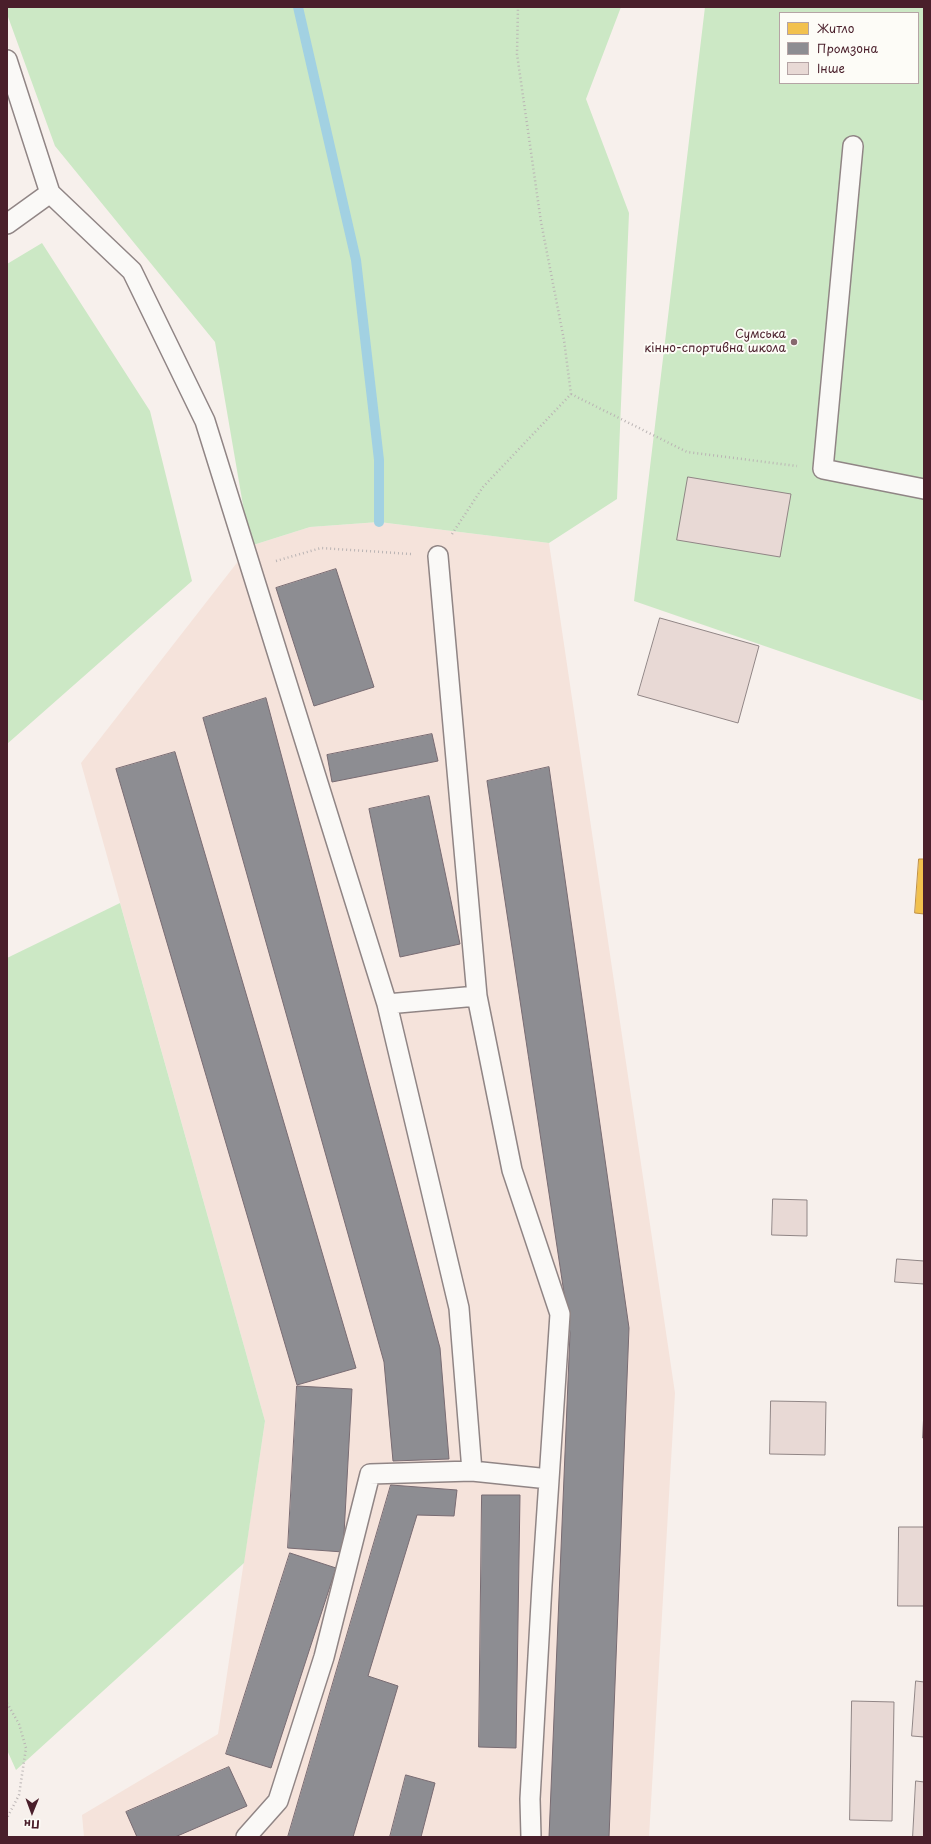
<!DOCTYPE html>
<html>
<head>
<meta charset="utf-8">
<style>
  body { margin:0 }
  #map { position:relative; width:931px; height:1844px; overflow:hidden; background:#f7f0ec; font-family:"Playpen Sans",sans-serif }
  canvas { display:block }
  .frame { position:absolute; inset:0; border:8px solid #4a1f2b; pointer-events:none }
  .legend { position:absolute; left:779px; top:12px; width:140px; height:72px; box-sizing:border-box; background:#fdfcf7; border:1px solid #b5a4a5; margin:0; padding:5px 7px; list-style:none; font-size:12px; color:#4a1f2b }
  .legend li { display:flex; align-items:center; gap:8px; height:20px }
  .legend b { width:20px; border:1px solid #b5a4a5 }
  .north { position:absolute; left:12px; top:1792px; width:40px; height:40px; -webkit-text-stroke:3px #fdfcf7; paint-order:stroke; rotate:181deg; font-size:11px; font-weight:700; line-height:16px; text-align:center; color:#4a1f2b }
  .north::after { content:''; display:block; margin:auto; width:14px; height:18px; background:#4a1f2b; clip-path:polygon(50% 0,100% 100%,50% 72%,0 100%) }
</style>
</head>
<body>
<div id="map">
<canvas width="931" height="1844"></canvas>
<div class="frame"></div>
<ul class="legend">
<li><b style="height:11px;background:#f2c14e"></b>Житло</li>
<li><b style="height:11px;background:#8d8d92"></b>Промзона</li>
<li><b style="height:11px;background:#e8d9d5"></b>Інше</li>
</ul>
<div class="north">Пн</div>
</div>
<script>
const ctx = document.querySelector('canvas').getContext('2d');
ctx.lineJoin = 'round';
function fillPath(path, color) { ctx.fillStyle = color; ctx.fill(path, 'evenodd'); }
function trace(path, color, width, dash) { ctx.strokeStyle = color; ctx.lineWidth = width; ctx.lineCap = dash ? 'butt' : 'round'; ctx.setLineDash(dash || []); ctx.stroke(path); }
function drawText(font, color, halo, rows, align = 'center') {
  ctx.font = font + ' "Playpen Sans",sans-serif'; ctx.lineWidth = 4; ctx.setLineDash([]); ctx.textBaseline = 'middle'; ctx.strokeStyle = halo; ctx.fillStyle = color; for (const [text, x, y, turn = 0] of rows) {
    ctx.save(); ctx.translate(x, y); ctx.rotate((+turn || 0) * Math.PI / 180); ctx.textAlign = isNaN(turn) ? turn : align; if (halo) ctx.strokeText(text, 0, 0); ctx.fillText(text, 0, 0); ctx.restore();
  }
}
const built = new Path2D(`
  M379,522L549,543L675,1393L649,1837H84L82,1815L218,1734L265,1421L81,763L250,546L310,527Z`);
const green = new Path2D(`
  M7,7H621L586,99L629,213L617,499L549,543L379,522L310,527L250,546L215,342L55,146L7,14Z
  M705,7H924V701L634,601ZM780,13H918V83H780Z
  M42,243L150,411L192,581L7,744V264Z
  M120,903L265,1421L244,1563L16,1770L7,1750V958Z`);
const homes = new Path2D(`
  M919,859H924V914L915,913Z`);
const industry = new Path2D(`
  M336,569L374,687L314,706L276,588Z
  M266,698L440,1348L449,1459L393,1461L384,1362L203,718Z
  M432,734L438,761L332,782L327,755Z
  M175,752L356,1368L297,1385L116,769Z
  M549,767L629,1328L609,1837H549L570,1333L487,781Z
  M429,796L460,944L400,957L369,809Z
  M297,1386L352,1389L343,1552L288,1548Z
  M391,1485L457,1490L454,1516L417,1515L368,1676L398,1686L353,1837H288Z
  M482,1495H520L516,1748L479,1747Z
  M290,1553L336,1568L271,1768L226,1754Z
  M229,1767L247,1806L175,1837H137L126,1812Z
  M406,1775L435,1783L421,1837H390Z`);
const stream = new Path2D(`
  M298,7L356,260L379,460V522`);
const building = new Path2D(`
  M688,477L791,494L780,557L677,540Z
  M660,618L759,646L738,723L638,695Z
  M773,1199L807,1200V1236L772,1235Z
  M897,1259L924,1261V1284L895,1282Z
  M771,1401L826,1402L825,1455L770,1454Z
  M924,1411V1438H923Z
  M899,1527H924V1606H898Z
  M916,1681L924,1682V1737L912,1736Z
  M852,1701L894,1702L892,1821L850,1820Z
  M916,1781L924,1782V1837H913Z`);
const path = new Path2D(`
  M571,394L687,452L797,466
  M452,534L483,487L571,394L564,340L541,222L517,54L518,7
  M276,561L321,548L411,554
  M7,1703L19,1724L26,1748L19,1795L7,1818`);
const service = new Path2D(`
  M7,60L50,193
  M853,146L823,469L924,489
  M7,224L50,193L132,271L205,421L387,1004L459,1308L472,1471L370,1474L324,1657L278,1801L246,1837
  M438,556L477,996
  M387,1004L477,996L512,1170L560,1314L542,1585L530,1799L531,1837
  M472,1471L549,1479`);
const markers = [
  [794,342,4,"#87686f"]
];
const poiNames = [
  ["Сумська",786,335],
  ["кінно-спортивна школа",786,349]
];
fillPath(built, '#f5e3db');
fillPath(green, '#cce8c5');
fillPath(homes, '#f2c14e');
trace(homes, '#c09044', 1);
fillPath(industry, '#8d8d92');
trace(industry, '#796c73', 1);
trace(stream, '#a2d1e2', 10);
fillPath(building, '#e8d9d5');
trace(building, '#908585', 1);
trace(service, '#908585', 22);
trace(path, '#bab4b4', 2.5, [1, 3]);
trace(service, '#faf9f7', 19);
for (const [x, y, r, color] of markers) { const dot = new Path2D(); dot.arc(x, y, r, 0, 2 * Math.PI); ctx.fillStyle = color; ctx.fill(dot); trace(dot, '#fdfcf7', 1.5); }
drawText('12px', '#4a1f2b', '#fdfcf7', poiNames, 'right');
</script>
</body>
</html>
